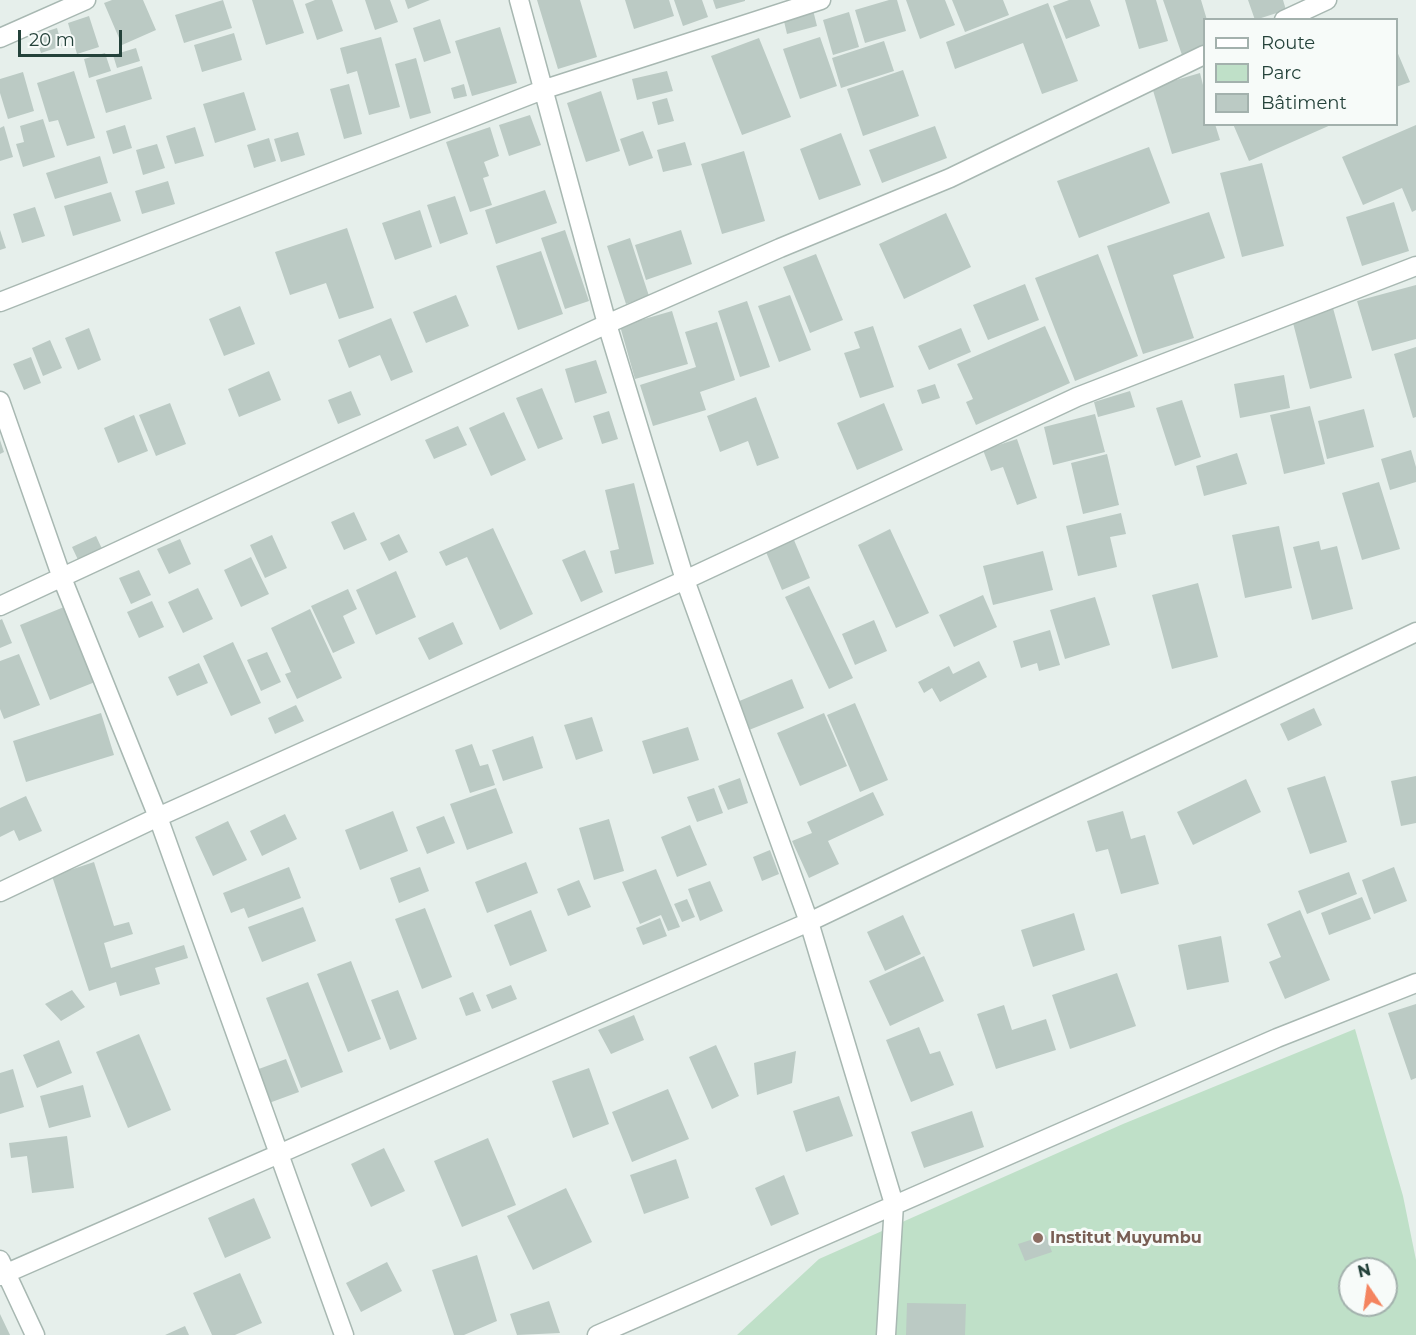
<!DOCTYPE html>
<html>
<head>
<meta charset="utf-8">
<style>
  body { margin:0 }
  #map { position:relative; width:1416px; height:1335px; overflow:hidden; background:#e6efeb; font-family:Montserrat,sans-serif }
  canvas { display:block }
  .legend { position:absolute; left:1203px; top:18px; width:195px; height:108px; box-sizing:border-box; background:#f7fbf9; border:2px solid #a3b1ad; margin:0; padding:8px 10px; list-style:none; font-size:18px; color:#24423a }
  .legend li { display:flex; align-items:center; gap:12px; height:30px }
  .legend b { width:30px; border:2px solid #a3b1ad }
  .north { position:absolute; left:1338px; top:1257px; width:60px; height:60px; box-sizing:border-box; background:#f7fbf9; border:2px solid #a3b1ad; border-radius:50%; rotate:347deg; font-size:16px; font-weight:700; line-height:24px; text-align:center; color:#24423a }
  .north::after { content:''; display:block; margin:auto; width:21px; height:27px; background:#f4845f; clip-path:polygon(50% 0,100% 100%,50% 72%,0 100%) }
  .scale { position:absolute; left:18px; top:30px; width:104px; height:27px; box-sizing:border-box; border:3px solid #24423a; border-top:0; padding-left:8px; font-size:18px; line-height:21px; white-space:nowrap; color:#24423a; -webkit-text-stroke:4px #f7fbf9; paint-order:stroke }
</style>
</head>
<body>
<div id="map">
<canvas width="1416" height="1335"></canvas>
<ul class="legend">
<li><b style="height:8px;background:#fff"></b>Route</li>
<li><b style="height:16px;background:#bfe0c8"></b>Parc</li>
<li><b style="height:16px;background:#bbcac4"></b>Bâtiment</li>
</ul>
<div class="north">N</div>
<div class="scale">20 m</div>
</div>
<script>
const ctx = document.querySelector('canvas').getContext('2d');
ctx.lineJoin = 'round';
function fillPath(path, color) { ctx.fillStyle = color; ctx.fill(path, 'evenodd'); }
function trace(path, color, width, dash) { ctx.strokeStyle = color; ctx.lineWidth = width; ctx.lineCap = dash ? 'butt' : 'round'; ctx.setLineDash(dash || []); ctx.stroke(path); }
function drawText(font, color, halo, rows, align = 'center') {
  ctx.font = font + ' Montserrat,sans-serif'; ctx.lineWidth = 6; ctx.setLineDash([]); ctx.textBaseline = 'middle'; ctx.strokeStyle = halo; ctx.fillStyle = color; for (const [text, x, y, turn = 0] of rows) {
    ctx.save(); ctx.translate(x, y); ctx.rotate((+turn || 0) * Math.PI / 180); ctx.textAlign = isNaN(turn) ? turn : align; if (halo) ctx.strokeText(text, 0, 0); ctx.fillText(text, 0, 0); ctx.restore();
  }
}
const green = new Path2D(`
  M1355,1029L1403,1196L1416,1260V1335H737L819,1259L1123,1124ZM1350,1269H1386V1305H1350Z`);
const building = new Path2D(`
  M112,0H143L156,30L122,45L104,3Z
  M223,0L232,28L184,43L175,15Z
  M252,0H293L304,33L266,45Z
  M315,0H332L343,31L317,40L305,4Z
  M365,0H390L398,22L375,30Z
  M405,0H430L408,9Z
  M537,0H580L597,57L558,69Z
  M625,0H669L674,16L634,29Z
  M674,0H702L708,17L683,26Z
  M713,0H745V1L716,9Z
  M889,0H897L906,31L865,43L855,10Z
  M906,0H945L955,25L920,39Z
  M952,0H1003L1009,15L965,32Z
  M1069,0H1090L1100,26L1066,39L1053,6Z
  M1125,0H1156L1168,41L1139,49Z
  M1163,0H1201L1207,20H1204V47L1182,55Z
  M1248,0H1283L1286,10L1255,20Z
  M1048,3L1078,81L1042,94L1023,43L955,69L946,42Z
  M813,10L817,26L787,34L783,17Z
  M849,12L859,47L833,55L823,20Z
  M89,16L99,47L77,54L68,23Z
  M440,19L451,53L424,62L413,28Z
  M500,27L517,83L472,96L455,41Z
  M57,28L62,46L41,53L35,35Z
  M234,33L242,60L202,72L194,45Z
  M381,37L400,107L369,115L357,71L347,74L340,48Z
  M820,37L837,86L800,99L783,49Z
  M759,38L791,117L742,135L711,56Z
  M884,41L894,71L841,88L832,58Z
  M136,48L140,61L117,68L113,55Z
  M1396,49L1410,82L1396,87Z
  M105,53L111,71L89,78L84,59Z
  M416,58L431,113L410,119L395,64Z
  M142,66L152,99L106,113L96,80Z
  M903,70L919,116L863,136L847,89Z
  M74,71L95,138L67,146L58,120L49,122L37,83Z
  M667,71L673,91L637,100L632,79Z
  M23,72L34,111L8,119L0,93V79Z
  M1200,73L1204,89V124H1215L1220,140L1172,154L1152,87Z
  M349,84L362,134L344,139L330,89Z
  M464,84L467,96L454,99L451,88Z
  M601,91L620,151L586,162L567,103Z
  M244,92L256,130L215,143L203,104Z
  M667,98L674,121L658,125L652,102Z
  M530,115L541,145L509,156L499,125Z
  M43,119L55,157L23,167L16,144L24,142L20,126Z
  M1233,124H1333L1249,161Z
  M125,125L132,148L113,154L106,131Z
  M1416,125V210L1412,212L1402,188L1363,205L1342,157Z
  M4,126L13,157L0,161V128Z
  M935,126L947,158L882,183L869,150Z
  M195,127L204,156L175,164L166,136Z
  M490,127L499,156L484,162L489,176L483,178L492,205L470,212L446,142Z
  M643,131L653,158L629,166L620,139Z
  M298,132L305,155L281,162L274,139Z
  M841,133L861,185L819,200L800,149Z
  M269,138L276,161L254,168L247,145Z
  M685,142L692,165L663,172L657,150Z
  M157,144L165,168L143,175L136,150Z
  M1149,147L1170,203L1079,238L1057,181Z
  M744,151L765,221L722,234L701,164Z
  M100,156L108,183L55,199L46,173Z
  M1262,163L1284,246L1242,257L1220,173Z
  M168,181L175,204L142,214L135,191Z
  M545,190L557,223L496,244L485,210Z
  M111,192L121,221L73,236L64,206Z
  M455,196L468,234L440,244L427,205Z
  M1394,202L1409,251L1362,266L1346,217Z
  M35,207L45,236L22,243L13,214Z
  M420,210L432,247L395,260L382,223Z
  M1209,212L1225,258L1173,275L1194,338L1143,354L1107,246Z
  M946,213L971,267L904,299L879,244Z
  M347,228L374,308L339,319L326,283L290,295L275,252Z
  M0,230L6,248L0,250Z
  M565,230L589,301L565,309L541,238Z
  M681,230L692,264L646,280L635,245Z
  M630,238L649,296L626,304L607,246Z
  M541,251L563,314L518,330L496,266Z
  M816,254L843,320L810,333L783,267Z
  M1098,254L1138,356L1075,381L1035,278Z
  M1025,284L1039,320L988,340L973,305Z
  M1416,285V339L1372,351L1357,301Z
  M456,295L469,326L426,343L413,312Z
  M790,295L811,350L779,362L758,306Z
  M747,301L770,367L740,377L718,311Z
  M240,306L255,344L224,356L209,319Z
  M1333,308L1352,378L1310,389L1292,319Z
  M672,311L688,364L635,379L620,326Z
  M391,318L413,372L391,381L380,355L349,368L338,340Z
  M717,322L735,380L700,392L706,410L653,426L640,385L696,367L685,332Z
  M873,326L894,387L860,398L844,353L860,348L854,332Z
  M1045,326L1070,383L976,425L966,402L973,399L957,364Z
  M89,328L101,360L78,370L65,338Z
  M961,328L971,352L929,370L918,346Z
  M50,340L62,368L43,376L32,348Z
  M1416,347V417L1413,418L1394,354Z
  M31,357L41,383L24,390L13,364Z
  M596,360L607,393L575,403L565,369Z
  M269,371L281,400L239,417L228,389Z
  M1284,375L1290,408L1240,418L1234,384Z
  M935,384L940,398L922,404L917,390Z
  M542,388L563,439L538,449L516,398Z
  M351,391L361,415L338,424L328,400Z
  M1130,391L1135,407L1098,417L1094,402Z
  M756,397L779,458L757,466L748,441L720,452L707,416Z
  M1182,400L1201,457L1175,466L1156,408Z
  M170,403L186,444L156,456L139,415Z
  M884,403L903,450L857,470L837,423Z
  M1310,406L1325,464L1284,474L1270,415Z
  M1364,409L1374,447L1327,459L1318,421Z
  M609,411L618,439L602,444L593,416Z
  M504,412L526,460L491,476L469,428Z
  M1095,414L1105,452L1053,465L1044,427Z
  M134,415L148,451L118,463L104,428Z
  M458,426L467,445L434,459L425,440Z
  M1017,439L1037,498L1017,505L1003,467L991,471L983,450Z
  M0,440L4,452L0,454Z
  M1411,450L1416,467V482L1390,490L1381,459Z
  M1237,453L1247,484L1204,496L1196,466Z
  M1107,454L1119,505L1083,514L1071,463Z
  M1379,482L1400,549L1362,560L1342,493Z
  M634,483L654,564L615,574L610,551L619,549L605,490Z
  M354,512L367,540L344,550L331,522Z
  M1121,513L1126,534L1110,537L1117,567L1078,576L1066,526Z
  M1279,526L1292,588L1245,598L1232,535Z
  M493,528L533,614L500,630L467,557L446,566L439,552Z
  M890,529L929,613L896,628L858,545Z
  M399,534L408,552L389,561L380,543Z
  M272,535L287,568L265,578L250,545Z
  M96,536L104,553L80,564L72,547Z
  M180,539L191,564L169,574L157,549Z
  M794,540L810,578L782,590L766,552Z
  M1319,541L1321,550L1337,546L1353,609L1312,620L1293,547Z
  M585,550L603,592L581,602L562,560Z
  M1043,551L1053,590L993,605L983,566Z
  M251,557L269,594L241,607L224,570Z
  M139,570L151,595L131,604L119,578Z
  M396,571L416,617L376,635L356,590Z
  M1198,583L1218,657L1172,669L1152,595Z
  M809,586L853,678L829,689L785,597Z
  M198,588L213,619L183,633L168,602Z
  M348,589L357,609L343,616L355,643L333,653L311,606Z
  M983,595L997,627L954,647L939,615Z
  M1095,597L1110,645L1065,659L1050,610Z
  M152,601L164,627L139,638L127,612Z
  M64,607L95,682L50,700L20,625Z
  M310,609L342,678L297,699L285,674L291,672L271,628Z
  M2,619L12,643L0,648V620Z
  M874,620L887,651L855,665L842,634Z
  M453,622L463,644L429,660L418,638Z
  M1050,630L1060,665L1039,671L1037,663L1021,668L1013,641Z
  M233,642L261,703L231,716L203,656Z
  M267,652L281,682L261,691L247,660Z
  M19,654L40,705L4,719L0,709V661Z
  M979,661L987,677L940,702L932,688L924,693L918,682L949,666L953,674Z
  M199,663L208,683L177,696L168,677Z
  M792,679L804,708L749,730L737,702Z
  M855,703L888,780L860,792L827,715Z
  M296,705L304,721L275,734L268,718Z
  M1314,708L1322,725L1288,741L1280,724Z
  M101,713L114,755L26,782L13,741Z
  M824,713L847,766L800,786L777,733Z
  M592,717L603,751L576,760L564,725Z
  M688,727L699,760L653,774L642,741Z
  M533,736L543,768L503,781L492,750Z
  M472,744L480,766L488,764L495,785L470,793L455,750Z
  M1325,776L1347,842L1310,854L1287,788Z
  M1416,776V823L1401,826L1391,781Z
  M740,778L748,803L728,810L718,786Z
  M1246,779L1261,812L1193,845L1177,812Z
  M496,788L513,833L467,850L450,804Z
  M714,788L723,813L697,822L687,797Z
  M873,792L884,815L828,841L839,864L809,878L792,841L812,833L807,822Z
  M26,796L42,831L19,841L14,830L0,837V808Z
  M393,811L408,851L360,870L345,830Z
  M1123,811L1131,839L1145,835L1159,884L1121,894L1108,849L1096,852L1087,821Z
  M285,814L297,839L262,856L250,831Z
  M444,816L455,843L427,854L416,827Z
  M609,819L624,871L594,880L579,828Z
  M228,821L247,860L213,876L195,837Z
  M690,825L707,865L677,877L661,837Z
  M770,850L779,874L762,881L753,857Z
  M94,862L114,926L129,922L133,934L104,943L111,968L184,945L188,958L155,968L160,984L120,996L116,982L89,991L52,876Z
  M526,862L538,893L487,913L475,882Z
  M289,867L301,898L248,918L244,908L231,913L223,893Z
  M420,867L429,891L399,903L390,878Z
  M1394,867L1407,901L1374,914L1362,880Z
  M656,869L680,927L668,931L661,915L640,924L622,882Z
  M1349,872L1357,894L1307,914L1298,891Z
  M579,880L591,907L568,916L557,889Z
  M710,881L723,911L700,921L688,889Z
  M1362,897L1371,919L1329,935L1321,913Z
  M687,899L695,917L682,922L674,904Z
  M303,907L316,941L262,962L248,927Z
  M425,908L452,977L422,989L395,919Z
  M531,910L547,951L510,966L494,925Z
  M1300,910L1330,980L1285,999L1269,962L1281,957L1267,924Z
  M1074,913L1085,950L1033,967L1021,930Z
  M903,915L921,954L885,971L867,932Z
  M660,918L667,936L643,945L636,928Z
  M1221,936L1229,982L1187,990L1178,945Z
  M924,956L944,1001L890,1026L869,981Z
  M351,961L381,1039L348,1052L317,974Z
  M1117,973L1136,1026L1070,1049L1052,995Z
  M308,982L343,1072L301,1088L266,998Z
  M511,985L517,999L492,1009L486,995Z
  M72,990L85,1007L61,1021L45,1004Z
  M398,990L417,1039L390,1050L371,1000Z
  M473,992L481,1011L466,1016L459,998Z
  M1416,1004V1078L1411,1080L1388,1013Z
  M1004,1005L1012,1030L1046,1019L1056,1050L996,1069L977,1014Z
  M634,1015L644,1040L611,1054L598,1030Z
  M919,1027L930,1054L940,1051L954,1085L911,1102L886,1040Z
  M139,1034L171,1110L128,1128L96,1052Z
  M59,1040L72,1073L37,1088L23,1055Z
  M716,1045L739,1096L712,1109L689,1057Z
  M796,1051L792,1083L757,1095L754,1063Z
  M286,1059L299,1092L269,1103L256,1070Z
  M589,1068L609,1124L573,1138L552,1081Z
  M13,1069L24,1107L0,1114V1073Z
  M83,1085L91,1117L49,1128L40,1096Z
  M668,1089L689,1139L632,1162L612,1112Z
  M839,1096L853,1136L806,1152L793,1111Z
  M972,1111L984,1147L924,1168L911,1132Z
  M67,1136L74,1188L32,1193L27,1156L11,1158L9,1143Z
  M488,1138L516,1205L462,1227L434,1161Z
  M384,1148L405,1191L371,1207L351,1164Z
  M676,1159L689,1198L644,1214L630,1175Z
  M784,1175L799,1214L771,1226L755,1188Z
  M566,1188L592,1242L533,1270L507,1216Z
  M254,1198L271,1238L225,1258L208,1218Z
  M1046,1235L1052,1252L1025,1261L1018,1244Z
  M477,1255L497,1321L464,1335H454L432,1270Z
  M387,1262L402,1291L361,1312L346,1283Z
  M240,1273L262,1323L235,1335H212L193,1293Z
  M549,1301L560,1333L517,1335L510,1314Z
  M907,1303L966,1304L965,1335H906Z
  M0,1314L10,1335H0Z
  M185,1326L189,1335H165Z`);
const minor = new Path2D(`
  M519,0L607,324L685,580L809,922L894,1204L886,1335
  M1284,20L1327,0
  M0,38L86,0
  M0,302L545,89L821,0
  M0,401L62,578L158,817L344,1335
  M0,606L607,324L780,248L950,178L1204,55
  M0,892L158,817L685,580L1077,397L1416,266
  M0,1260L35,1335
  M0,1276L809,922L1416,632
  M597,1335L1277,1038L1416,983`);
const markers = [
  [1038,1238,6,"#8d6e63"]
];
const educationNames = [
  ["Institut Muyumbu",1050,1238]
];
fillPath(green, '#bfe0c8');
fillPath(building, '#bbcac4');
trace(minor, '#a8b8b2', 21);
trace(minor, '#fff', 18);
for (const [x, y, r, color] of markers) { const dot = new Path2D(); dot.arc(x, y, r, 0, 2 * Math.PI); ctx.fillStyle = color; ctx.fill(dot); trace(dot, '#f7fbf9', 2); }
drawText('bold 16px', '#785e54', '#f7fbf9', educationNames, 'left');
</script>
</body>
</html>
